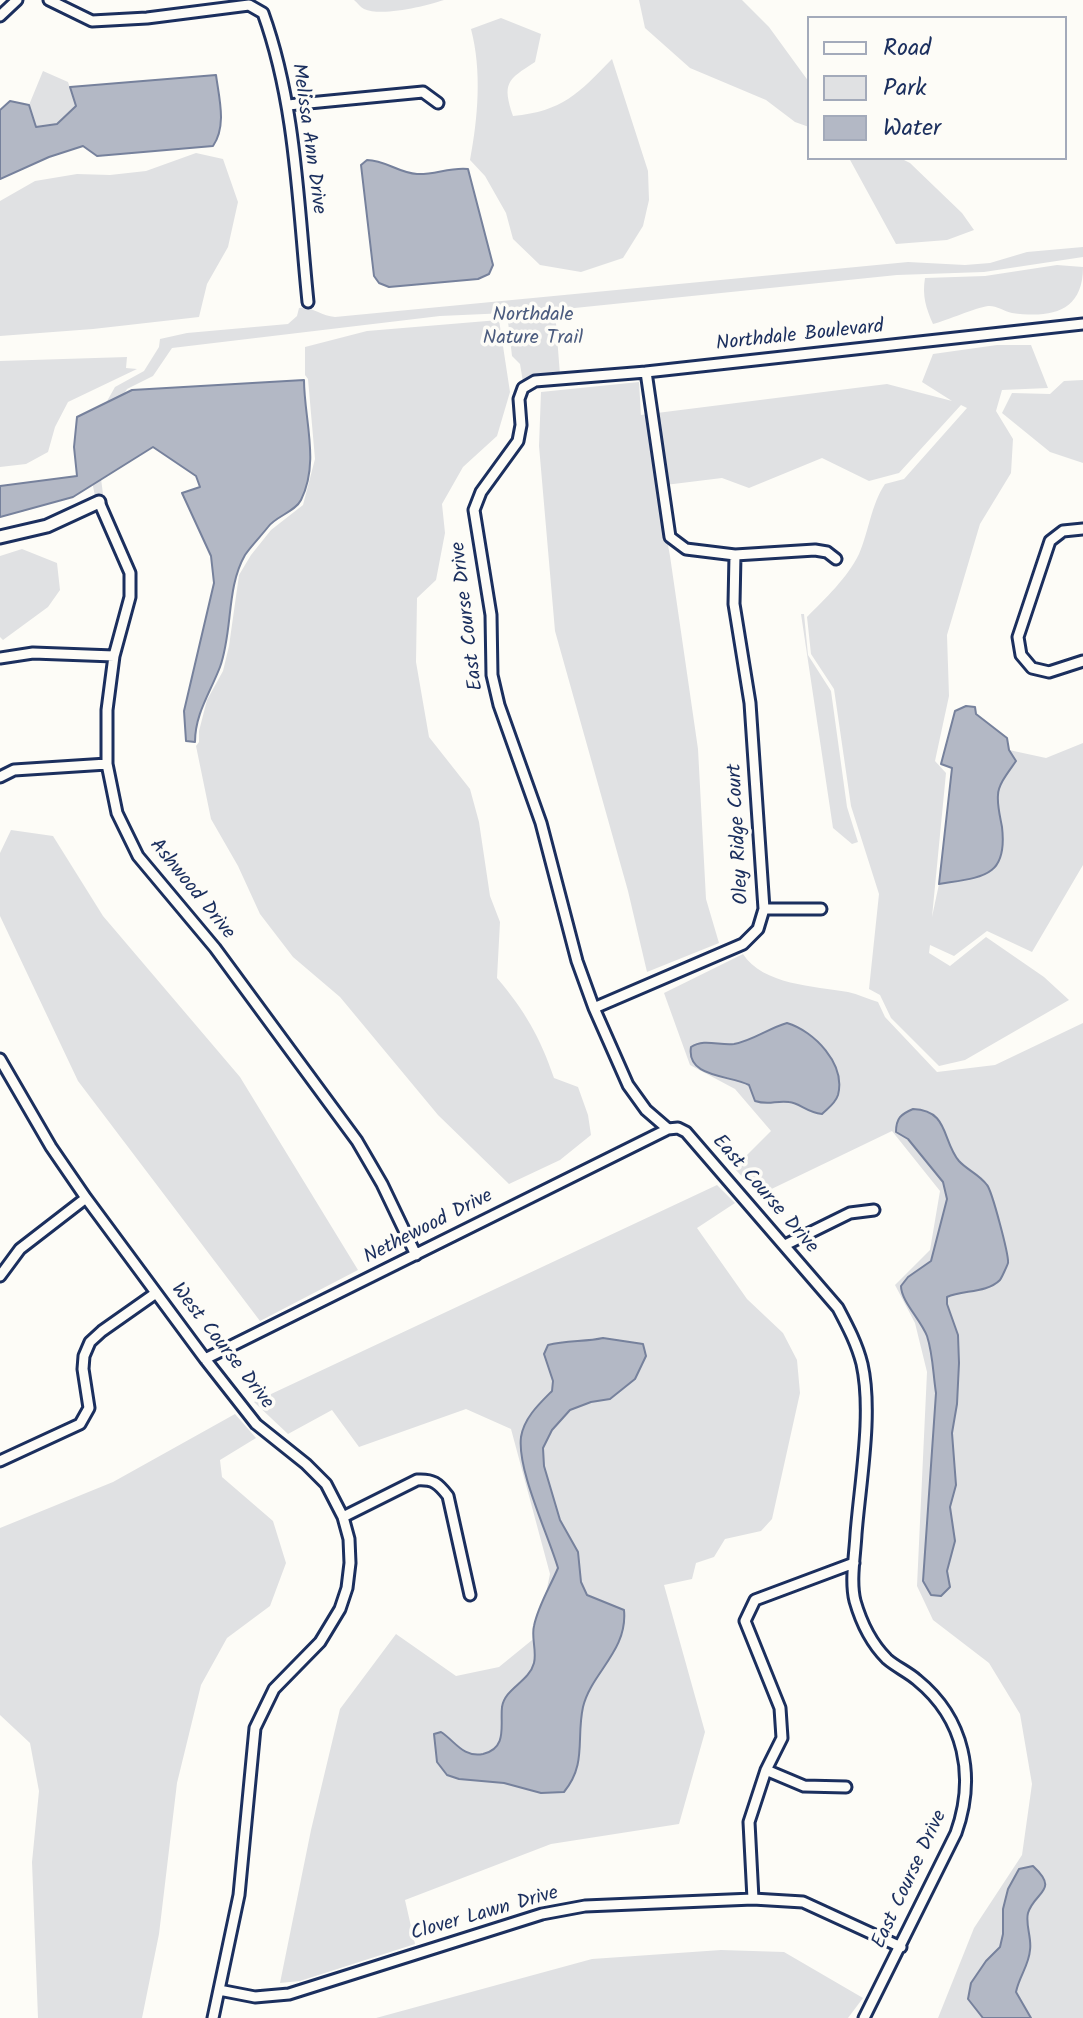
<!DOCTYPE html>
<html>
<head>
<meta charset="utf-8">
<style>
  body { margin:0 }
  #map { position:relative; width:1083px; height:2018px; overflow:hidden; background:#fdfcf7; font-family:Kalam,sans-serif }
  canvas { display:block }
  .legend { position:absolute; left:807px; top:16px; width:260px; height:144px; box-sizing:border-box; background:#fdfcf7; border:2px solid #a3aaba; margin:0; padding:10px 14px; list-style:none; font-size:24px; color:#1b2f5e }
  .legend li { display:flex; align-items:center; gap:16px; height:40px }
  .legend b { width:40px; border:2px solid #a3aaba }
</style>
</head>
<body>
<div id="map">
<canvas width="1083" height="2018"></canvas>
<ul class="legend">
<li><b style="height:10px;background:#fdfcf7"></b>Road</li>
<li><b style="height:22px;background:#e0e1e3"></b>Park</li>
<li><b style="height:22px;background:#b3b8c5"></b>Water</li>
</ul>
</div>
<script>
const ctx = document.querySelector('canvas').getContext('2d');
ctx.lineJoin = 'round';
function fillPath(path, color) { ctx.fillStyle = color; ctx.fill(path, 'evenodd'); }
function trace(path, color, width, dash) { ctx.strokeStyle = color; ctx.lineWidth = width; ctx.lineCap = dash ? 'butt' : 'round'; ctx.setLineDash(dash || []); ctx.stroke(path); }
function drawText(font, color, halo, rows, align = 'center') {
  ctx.font = font + ' Kalam,sans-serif'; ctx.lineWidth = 7; ctx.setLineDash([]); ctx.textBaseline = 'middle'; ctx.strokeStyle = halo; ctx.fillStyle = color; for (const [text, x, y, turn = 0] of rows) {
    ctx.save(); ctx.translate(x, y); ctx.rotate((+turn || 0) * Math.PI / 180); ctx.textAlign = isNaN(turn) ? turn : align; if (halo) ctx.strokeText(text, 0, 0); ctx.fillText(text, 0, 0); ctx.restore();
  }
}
const green = new Path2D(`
  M354,0H444C426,6 382,17 364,9C360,7 358,3 354,0Z
  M639,0H742L769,27L809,82V127L795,122L766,100L690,68L645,28Z
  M501,18L541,34L535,62C507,80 502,83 513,116C563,111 578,94 612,59L648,171L649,200L643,226L623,258L581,272L540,265L513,239L506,213L485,176L470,160C478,118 482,71 471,29Z
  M43,71L68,82L76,106L57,124L36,127L29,105Z
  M196,153L223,159L238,202L228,247L207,284L199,317L93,329L0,336V201L35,181L77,174L110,175L146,171Z
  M849,158H900L910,163L962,213L974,230L947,240L896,244Z
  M1083,247V257L984,272L897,275L555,310L560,375L528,379L523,382L520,364L512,356L507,313L440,316L172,348L153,376L127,389L96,440L103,494L95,496L84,442L115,387L144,371L159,347L160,339L187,333L288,324L297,316L299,308C312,306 321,316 335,317L908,262L965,265L990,263L1027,252Z
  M1057,265L1083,267C1083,313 1050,318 1012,313C1004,311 995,305 988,306C975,308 948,320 933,324C926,308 922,296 925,278L985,276Z
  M499,320L510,392L497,436L463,467L442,504L445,533L436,580L417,598L416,662L429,737L470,789L479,822L490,896L500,922L497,978C525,1011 540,1037 554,1078L578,1087L588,1115L591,1135L560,1160L509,1184L438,1115L340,997L293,957L260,914L238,866L211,819L196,746L199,742V731L207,700L223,671L229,646L239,575L251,555L271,530L303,505L315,459L308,379L305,375V347L367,331Z
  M997,345H1031L1048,388L1002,390L996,411L1013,439L1011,473L980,524L947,635L949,696L935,761L946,773L932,917L939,884L952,768L941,764L955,711L966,706L975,707L976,714L1007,738L1009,750L1046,758L1083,743V865L1032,952L987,931L954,956L930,945L929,953L950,966L986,937L1044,977L1069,1000L965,1060L939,1066L891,1018L880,995L869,989L879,894L851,806L834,689L811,654L807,617C825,599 848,577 859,554C869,531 871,505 885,484L904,479L967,408L961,405L899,473L869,481L822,458L749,488L722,478L657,486L670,556L698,749L706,899L719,943L647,972L628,891L555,631L539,446L541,392L639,382L641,415L887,384L952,401L922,382L933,354Z
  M127,357L126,368L137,369L68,402L55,427L48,452L26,464L0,467V361Z
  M1083,380V463L1050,452L1002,413L1012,393L1050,394L1064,381Z
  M22,549L57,563L60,590L48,607L3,640L0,637V556Z
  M801,614H804L808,655L831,691L847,807L858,842L852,844L833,828Z
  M11,830L53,836L103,916L240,1077L358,1270L260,1321L78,1081L0,916V853Z
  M743,954C763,985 814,986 848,992C858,994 868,999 878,1002L885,1017L937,1072L995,1065L1083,1023V2018H938L974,1928L1022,1855L1032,1784L1020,1714L989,1663L933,1620L917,1586L927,1372L915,1323L895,1285L930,1250L940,1191L892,1131L759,1195L734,1168L771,1131L735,1089L690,1065L664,993Z
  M717,1185L735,1203L697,1228L747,1299L783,1333L797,1360L800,1393L772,1519L761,1531L725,1539L714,1557L696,1563L692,1579L664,1585L705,1732L679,1824L551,1844L405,1900L415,1944L300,1981L280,1983L311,1830L340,1709L396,1634L456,1676L499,1667L537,1636L550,1574L511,1429L466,1409L359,1447L332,1410L288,1434L254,1402Z
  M235,1414L256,1438L220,1460L222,1477L273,1521L286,1563L270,1606L227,1638L201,1685L177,1783L159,1934L142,2018H38L32,1862L39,1791L30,1743L0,1715V1528L113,1482Z
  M721,1950L784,1952L863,1998L848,2018H376L592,1959Z`);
const water = new Path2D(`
  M216,75C219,98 227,126 213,146L97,156L83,146L49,157L0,179V110L10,101L29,105L36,127L57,124L76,106L70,87Z
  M367,160C385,160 399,173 417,174C434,175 450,167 468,169L493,265L489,274L478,279L389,287L379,283L374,276L361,165Z
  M304,380C304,419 320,462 301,500C295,512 276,516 268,527C261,536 251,546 245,555C226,588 233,631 220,667C210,693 195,714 195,742L186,741L184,711L214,583L211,556L182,493L200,487L196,476L153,447L73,497L0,517V486L77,476L74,447L77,417L132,390Z
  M966,706L975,707L976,714L1007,738L1009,750L1016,761C1010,770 998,784 998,795C997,805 1000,816 1002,827C1008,878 982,877 939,884L952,768L941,764L955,711Z
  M787,1023C814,1031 846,1064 838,1095C835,1104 828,1108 822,1114C806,1112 800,1103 789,1102C775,1100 770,1106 755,1101L749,1085C730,1075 686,1078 691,1047C704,1038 720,1046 734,1044C752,1041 769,1028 787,1023Z
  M913,1109C949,1110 942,1141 959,1161C967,1170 979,1174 987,1185C992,1191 1009,1255 1008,1263C1007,1266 1002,1277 1000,1280C987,1293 963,1290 947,1297V1304L958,1335L959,1363L957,1404L952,1433L956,1485L950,1507L955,1541L947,1571L950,1587L941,1596L931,1595L923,1581L936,1393C933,1374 933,1354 927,1336C921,1320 901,1301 901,1286L908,1277L931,1261L947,1199L943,1182L908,1139L896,1132C896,1118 901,1114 913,1109Z
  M603,1338L643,1344L646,1356L635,1379L610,1399L591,1402L570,1410L552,1430L543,1448L544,1466L560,1520L578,1552L581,1582L587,1595L624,1610C628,1651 591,1673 583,1707C576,1739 587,1764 564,1792L541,1793L504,1783L459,1779L447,1775L437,1762L434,1734L441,1732C455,1741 463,1758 483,1754C508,1748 500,1725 502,1707C505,1688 529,1682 534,1663C537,1651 531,1637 534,1626C538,1606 550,1587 558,1568C548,1534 517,1470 521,1437C524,1418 539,1404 552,1391L553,1381L544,1354L548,1345C566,1340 585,1342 603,1338Z
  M1033,1866C1060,1891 1035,1891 1028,1913C1025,1924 1032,1938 1030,1950C1029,1965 1019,1977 1016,1992L1031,2018H983L968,1999L971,1983L986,1961L1000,1947L1003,1934V1909L1008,1889L1019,1869Z`);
const minor = new Path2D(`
  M49,0L92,21L147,18L249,5L263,13C296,104 298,205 308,302
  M0,16L17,0
  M288,105L423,92L438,103
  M646,372L670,537L686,549L735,555L815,550L827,552L836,559
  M99,502L130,573V597L114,656L107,710V764L117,813L138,856L215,948L357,1141L382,1184L416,1255
  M1083,529L1063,531L1050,541L1018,637L1021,655L1032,668L1049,672L1083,661
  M0,658L33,653L114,656
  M0,777L14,770L107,764
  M764,909H821
  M594,1008L743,944L758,929L764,909L750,703L734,604L735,555
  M0,1059L51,1147L86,1198L205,1359L256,1424L306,1464L326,1484L343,1517L349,1539L350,1563L347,1588L340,1609L320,1642L274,1689L255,1728L239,1895L213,2018
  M785,1245L850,1213L874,1210
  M0,1276L20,1249L86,1198
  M205,1359L668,1129
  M0,1461L80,1424L89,1408L83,1369L84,1356L90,1342L102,1331L156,1293
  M343,1517L417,1480C433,1479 438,1483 448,1496L470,1595
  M766,1770L804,1786L846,1787
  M753,1899L749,1822L766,1770L782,1738L780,1708L745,1621L755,1600L854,1563
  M219,1990L255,1997L289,1994L542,1914L585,1906L753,1899L803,1902L901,1947
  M864,2018L956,1833C976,1777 965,1719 917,1680C908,1672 896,1667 887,1659C871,1643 861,1622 855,1601C850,1581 855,1555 856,1534C860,1483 873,1413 862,1364C857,1344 848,1327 838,1308L686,1132L678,1128L668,1129L646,1110L628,1085L594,1008L577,961L541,823L499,705L492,675L491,615L474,510L481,492L518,441L521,425L519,399L523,388L535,381L646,372L1083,324`);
const tertiary = new Path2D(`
  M0,537L47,526L99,502`);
const streetNames = [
  ["Melissa Ann Drive",307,139,82],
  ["Northdale Boulevard",800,337,-6],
  ["East Course Drive",469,616,-97],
  ["Oley Ridge Court",740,834,-93],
  ["Ashwood Drive",191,890,51],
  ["East Course Drive",764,1195,49],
  ["Nethewood Drive",429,1228,-27],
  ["West Course Drive",221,1347,52],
  ["East Course Drive",911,1880,-65],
  ["Clover Lawn Drive",485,1915,-16]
];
const parkNames = [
  ["Northdale",533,317],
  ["Nature Trail",533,340]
];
fillPath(green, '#e0e1e3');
fillPath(water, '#b3b8c5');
trace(water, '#76819c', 2);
trace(minor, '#1b2f5e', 15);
trace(tertiary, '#1b2f5e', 17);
trace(minor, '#fdfcf7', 9);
trace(tertiary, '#fdfcf7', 11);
drawText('20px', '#1b2f5e', '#fdfcf7', streetNames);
drawText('20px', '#4c5c7f', '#fdfcf7', parkNames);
</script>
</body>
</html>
